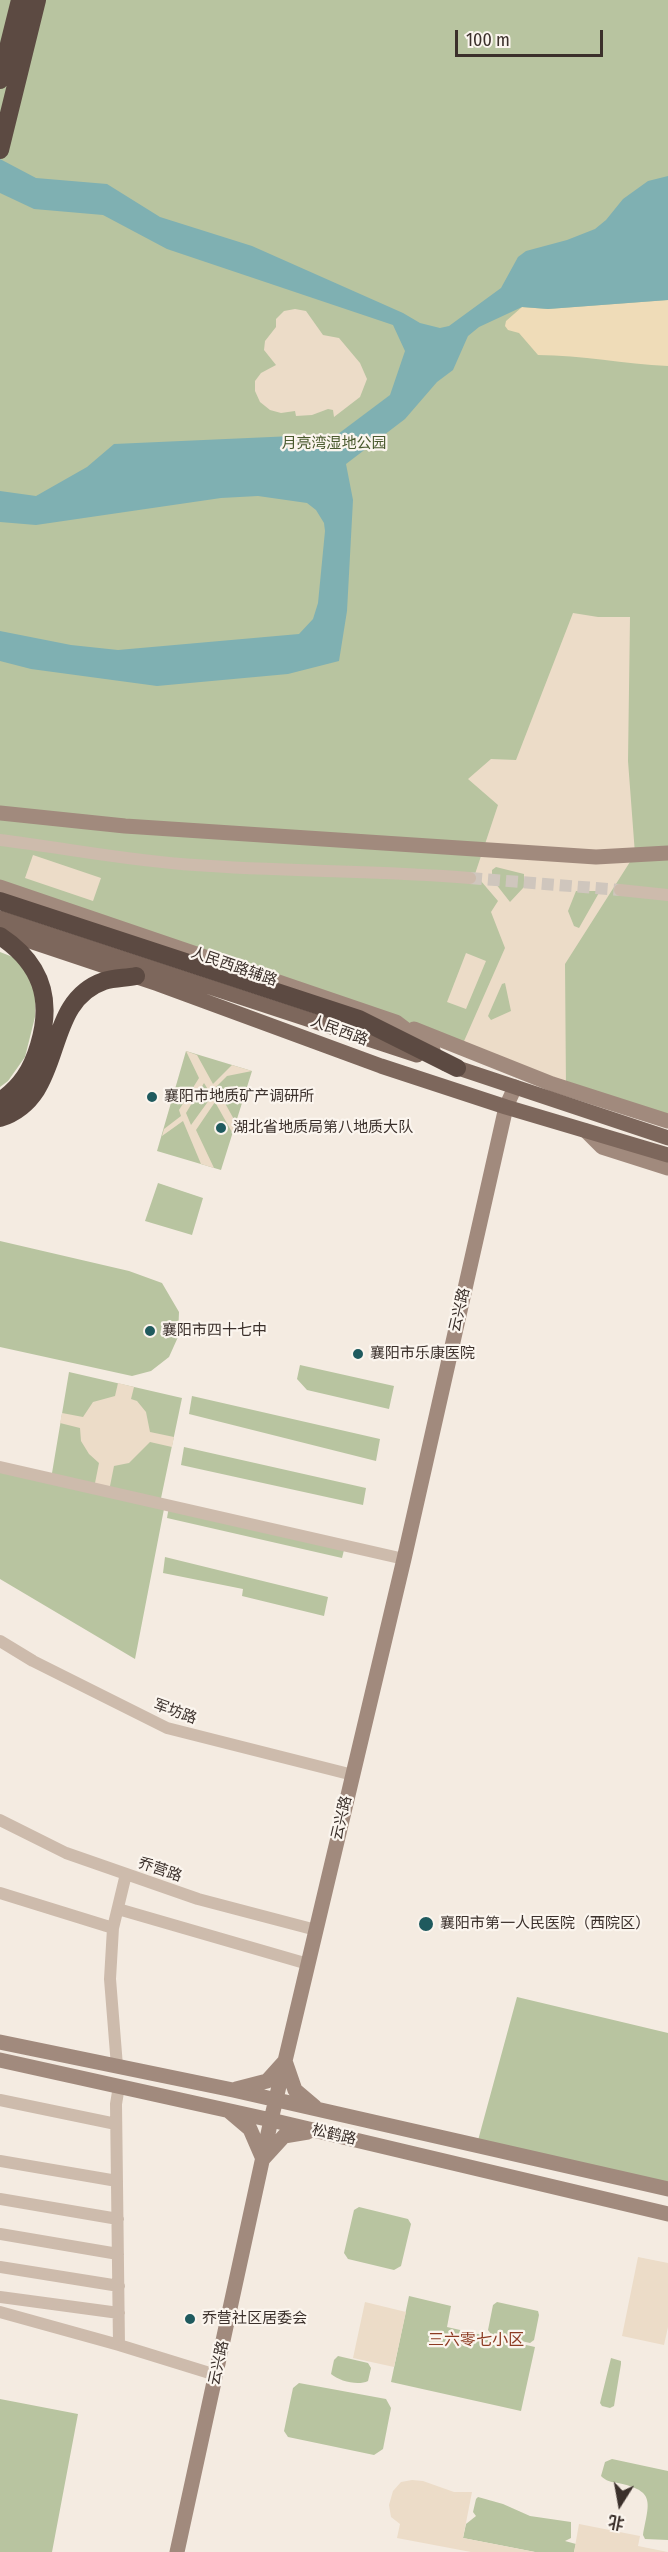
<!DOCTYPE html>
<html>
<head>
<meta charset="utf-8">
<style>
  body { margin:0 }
  #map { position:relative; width:668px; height:2552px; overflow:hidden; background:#f4ebe1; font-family:"Fira Sans Condensed","Noto Sans SC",sans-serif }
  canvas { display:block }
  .north { position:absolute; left:590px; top:2474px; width:60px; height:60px; -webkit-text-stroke:4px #fbf5ee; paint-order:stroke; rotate:191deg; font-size:16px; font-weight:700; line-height:24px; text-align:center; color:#3b302b }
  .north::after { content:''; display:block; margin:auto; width:21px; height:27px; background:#3b302b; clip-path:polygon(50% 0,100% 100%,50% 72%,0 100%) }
  .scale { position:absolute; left:455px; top:30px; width:148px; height:27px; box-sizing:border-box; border:3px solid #3b302b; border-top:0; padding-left:8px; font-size:18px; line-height:21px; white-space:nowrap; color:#3b302b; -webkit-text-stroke:4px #fbf5ee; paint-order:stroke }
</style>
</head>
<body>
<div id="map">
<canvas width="668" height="2552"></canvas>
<div class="north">北</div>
<div class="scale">100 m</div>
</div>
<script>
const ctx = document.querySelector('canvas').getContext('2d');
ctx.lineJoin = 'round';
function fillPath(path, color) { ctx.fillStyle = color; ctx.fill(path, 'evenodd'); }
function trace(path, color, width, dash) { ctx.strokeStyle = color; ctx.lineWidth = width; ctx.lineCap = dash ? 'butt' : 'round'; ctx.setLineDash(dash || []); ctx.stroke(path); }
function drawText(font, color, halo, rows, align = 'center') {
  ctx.font = font + ' "Fira Sans Condensed","Noto Sans SC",sans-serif'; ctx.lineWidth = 4.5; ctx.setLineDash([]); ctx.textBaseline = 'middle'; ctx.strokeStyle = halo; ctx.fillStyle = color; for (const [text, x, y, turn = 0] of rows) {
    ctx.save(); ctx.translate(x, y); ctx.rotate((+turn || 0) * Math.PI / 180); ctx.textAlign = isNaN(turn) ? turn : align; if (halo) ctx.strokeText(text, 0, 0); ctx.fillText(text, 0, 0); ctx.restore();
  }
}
const green = new Path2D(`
  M0,0H668V1121L0,887Z
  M0,952L18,959L36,989L35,1017L25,1057L8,1081L0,1087Z
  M186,1051L252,1071L221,1170L157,1151Z
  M158,1183L203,1198L192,1235L145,1221Z
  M0,1241L129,1271L162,1283L179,1312L178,1337L169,1357L151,1371L132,1376L0,1347Z
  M300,1365L394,1386L389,1409L307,1390L297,1379Z
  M69,1372L182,1398L160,1503L51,1479Z
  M192,1396L380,1439L376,1461L189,1414Z
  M184,1447L366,1488L363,1505L181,1465Z
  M0,1472L164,1509L135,1659L0,1579Z
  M169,1506L345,1546L342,1558L167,1518Z
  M165,1557L328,1597L324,1616L242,1596L243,1589L163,1573Z
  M517,1997L668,2033V2189L477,2144Z
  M359,2207L408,2219L411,2224L401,2266L394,2270L348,2259L344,2253L354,2210Z
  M409,2296L451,2306L447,2327L535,2347L521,2411L391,2382Z
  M497,2302L538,2311L539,2315L534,2340L530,2343L491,2334L488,2330L493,2305Z
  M338,2356L368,2363L371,2368L368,2381C358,2386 339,2381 331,2374L334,2360Z
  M611,2358L621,2361V2364L614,2406L610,2408L602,2406L600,2403Z
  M299,2383L386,2399L391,2408L383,2449L374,2455L288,2437L284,2431L293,2388Z
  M0,2399L78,2414L52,2552H0Z
  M612,2459L668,2471V2540L645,2539L643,2535C649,2502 656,2491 618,2483C611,2482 606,2481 601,2476L605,2462Z
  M478,2497L503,2504L530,2516L571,2522V2538L565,2541L576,2544L574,2552H535L463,2538L466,2524L476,2516L473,2512L476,2499Z`);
const sand = new Path2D(`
  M668,300V366C624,364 582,355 538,355L519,333L508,330L505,326L506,321L522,307L548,309Z`);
const plaza = new Path2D(`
  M295,309L306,311L323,335L339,338L360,363L367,379L360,397L334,417L333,410L328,409L312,415L296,416L295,411L281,413L270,410L260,402L255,391V381L261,373L276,365L264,350L265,341L276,327V319L284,311Z
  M573,613L598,617H630L628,761L635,854L565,964L566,1089L461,1048L505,948L491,912L498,901L475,874L498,805L468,779L491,759L516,760ZM496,867L524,874V887L510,902L492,879V870ZM576,891H600L579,928L574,926L568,911ZM505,983L511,1011L491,1020L488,1016L502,984Z
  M33,855L101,878L93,901L25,878Z
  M466,953L486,961L466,1009L447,1002Z
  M186,1051L197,1055L213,1084L232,1065L252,1071L227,1076L216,1087L236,1123L233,1134L215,1102L196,1130L214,1168L201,1164L183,1121L162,1136L164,1129L181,1116L179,1110L199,1078ZM204,1083L212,1096L191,1125L186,1113Z
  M118,1383L134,1387L131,1399L137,1401L146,1412L150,1432L174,1437L172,1447L150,1442L129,1463L114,1466L109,1491L94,1488L99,1463L89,1454L81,1441L80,1428L60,1423L62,1413L83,1417L93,1402L115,1396Z
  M638,2257L668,2263V2327L664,2345L622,2336Z
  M365,2302L406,2312L394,2367L353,2358Z
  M412,2480L423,2481L454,2492H472L463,2538L535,2552H471L397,2538L400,2524L391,2517L389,2505L393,2491L401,2482Z
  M579,2524L640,2536L638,2546L668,2552H574Z`);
const water = new Path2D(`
  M0,159L36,178L107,184L160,217L252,246L403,313L420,323L440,328L449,326L501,288L518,257L526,251L567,240L595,229L606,220L623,199L648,181L668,176V300L548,309L522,307L479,327L468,336L453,370L437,382L405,419L346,464L353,500L347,611L339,661L288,674L157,686L31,669L0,661V631L71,645L118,650L299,634L313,619L318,603L325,531L324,523L316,510L307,503L258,496L221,498L36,525L0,522V491L36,496L87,467L114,444L338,434L390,395L405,351L393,325L167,249L103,215L34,209L0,193Z`);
const streetTunnel = new Path2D(`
  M470,878L620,890`);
const street = new Path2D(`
  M0,840C65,848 130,861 195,865C287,872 379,870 470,878
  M620,890L668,895
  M0,1467L404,1559
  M0,1641L33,1661L167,1728L353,1775
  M0,1820L66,1853L198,1899L316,1930
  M0,1893L113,1928
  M118,1909L308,1964
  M117,2066L110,1979L113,1928L126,1874
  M119,2086L116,2104L119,2345
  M0,2100L116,2124
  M0,2161L117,2181
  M0,2199L118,2219
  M0,2234L118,2254
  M0,2267L119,2286
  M0,2297L119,2313
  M0,2312L119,2345L216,2375`);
const secondary = new Path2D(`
  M0,813L125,826L596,857L668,853
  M0,887L396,1022L433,1050
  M414,1029L552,1084L668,1121
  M586,1131L602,1147L668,1168
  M0,2042L233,2090L668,2189
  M0,2060L271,2120L668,2214
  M236,2089L267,2081L285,2061L295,2090L315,2107
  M230,2112L250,2129L263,2159L284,2136L308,2132
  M177,2552L271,2120L404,1559L506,1107L515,1087`);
const primary = new Path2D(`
  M0,918L417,1055
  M0,931L158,984L381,1066L506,1107L668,1155
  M446,1064L668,1138`);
const highway = new Path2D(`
  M0,80L20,0
  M0,150L37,0
  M0,901L359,1019L457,1068
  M0,936C41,963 53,999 39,1045C32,1069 21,1087 0,1101
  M0,1118C68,1096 40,1003 104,981C113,978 126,978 136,976`);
const markers = [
  [152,1097,6,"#1f5a5e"],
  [221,1128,6,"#1f5a5e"],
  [150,1331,6,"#1f5a5e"],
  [358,1354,6,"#1f5a5e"],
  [426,1924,8,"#1f5a5e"],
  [190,2319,6,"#1f5a5e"]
];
const parkNames = [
  ["月亮湾湿地公园",334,444]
];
const streetNames = [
  ["人民西路辅路",234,967,19],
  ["人民西路",339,1031,20],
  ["云兴路",460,1310,-77],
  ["军坊路",175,1712,20],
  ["云兴路",342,1818,-77],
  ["乔营路",160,1870,19],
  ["松鹤路",334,2135,13],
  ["云兴路",219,2363,-78]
];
const poiNames = [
  ["襄阳市地质矿产调研所",164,1097],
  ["湖北省地质局第八地质大队",233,1128],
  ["襄阳市四十七中",162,1331],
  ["襄阳市乐康医院",370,1354],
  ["襄阳市第一人民医院（西院区）",440,1924],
  ["乔营社区居委会",202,2319]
];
const neighbourhoodNames = [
  ["三六零七小区",476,2341]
];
fillPath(green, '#b8c4a0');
fillPath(sand, '#efdcb8');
fillPath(plaza, '#ecdcc8');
fillPath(water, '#7fb0b2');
trace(streetTunnel, '#cfc6bd', 12, [12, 6]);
trace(street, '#cdbbac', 12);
trace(secondary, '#a18a7d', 15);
trace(primary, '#7d675c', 15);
trace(highway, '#5c4a42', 18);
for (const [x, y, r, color] of markers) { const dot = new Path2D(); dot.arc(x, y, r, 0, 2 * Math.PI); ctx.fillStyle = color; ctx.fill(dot); trace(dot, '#fbf5ee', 2); }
drawText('15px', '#4a5a2e', '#fbf5ee', parkNames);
drawText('15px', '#3b302b', '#fbf5ee', streetNames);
drawText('15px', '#3b302b', '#fbf5ee', poiNames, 'left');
drawText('16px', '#8c3b22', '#fbf5ee', neighbourhoodNames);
</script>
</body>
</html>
